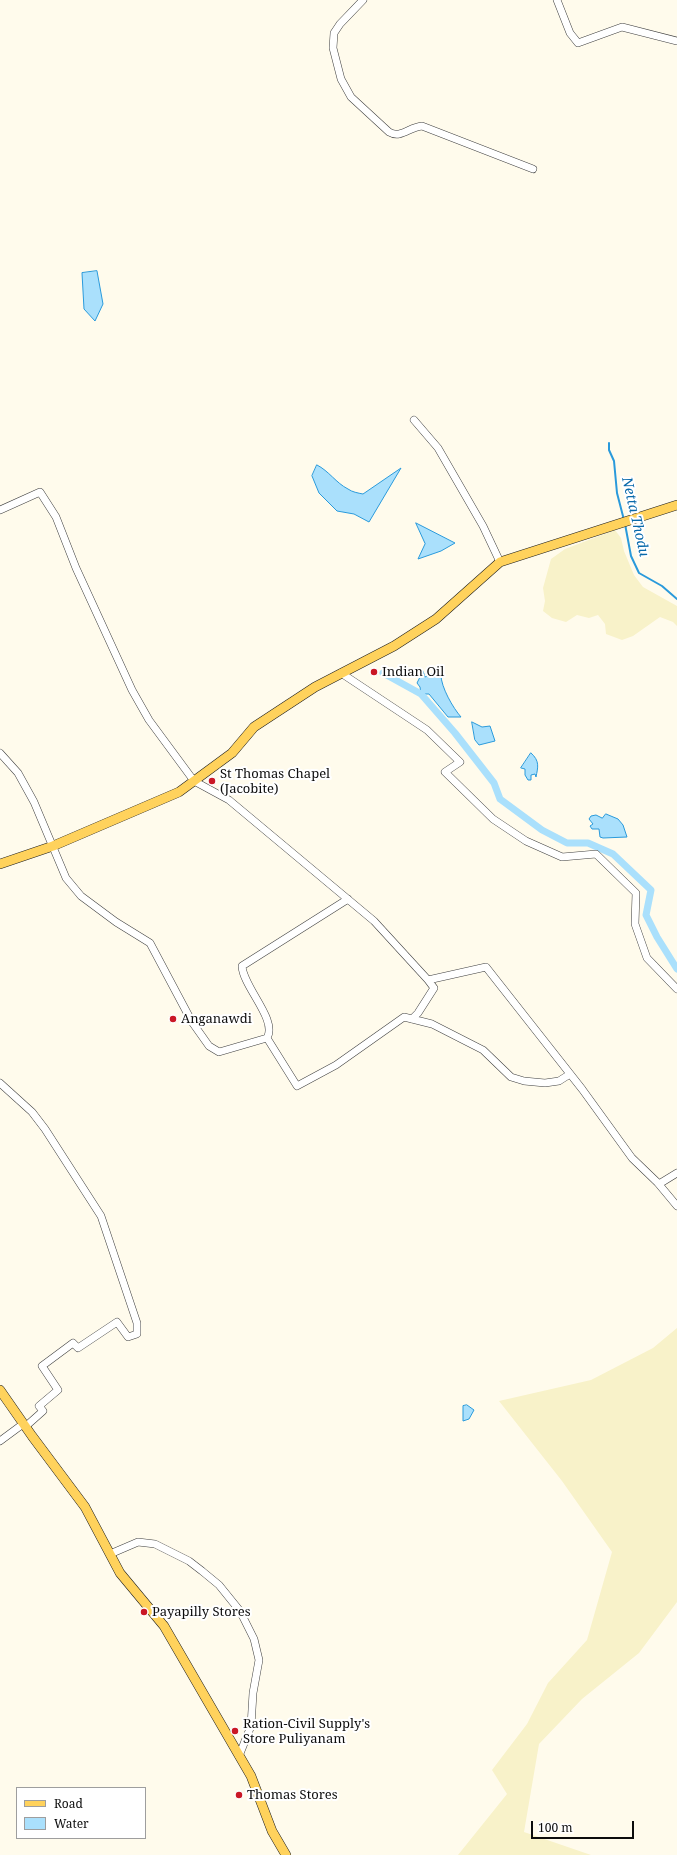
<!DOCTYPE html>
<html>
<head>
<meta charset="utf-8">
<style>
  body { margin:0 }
  #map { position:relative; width:677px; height:1855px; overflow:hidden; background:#fffbec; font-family:"Noto Serif",serif }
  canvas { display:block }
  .legend { position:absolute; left:16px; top:1787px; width:130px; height:52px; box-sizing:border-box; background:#fff; border:1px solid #9e9e9e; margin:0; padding:5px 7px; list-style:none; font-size:12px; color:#0c0c0c }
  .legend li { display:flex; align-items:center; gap:8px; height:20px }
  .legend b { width:20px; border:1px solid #9e9e9e }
  .scale { position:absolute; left:531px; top:1821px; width:103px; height:18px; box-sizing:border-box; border:2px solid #0c0c0c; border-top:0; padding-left:5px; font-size:12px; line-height:14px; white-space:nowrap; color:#0c0c0c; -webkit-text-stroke:3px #fff; paint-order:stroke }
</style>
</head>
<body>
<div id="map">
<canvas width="677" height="1855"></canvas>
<ul class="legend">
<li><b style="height:5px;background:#ffd25c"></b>Road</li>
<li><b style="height:11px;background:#aae0fc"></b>Water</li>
</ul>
<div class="scale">100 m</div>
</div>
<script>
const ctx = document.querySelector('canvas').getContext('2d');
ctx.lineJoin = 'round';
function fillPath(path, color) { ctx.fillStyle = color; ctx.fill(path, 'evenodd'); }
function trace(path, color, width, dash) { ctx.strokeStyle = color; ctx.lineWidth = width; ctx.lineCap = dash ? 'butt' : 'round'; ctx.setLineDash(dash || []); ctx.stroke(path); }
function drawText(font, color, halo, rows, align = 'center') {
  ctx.font = font + ' "Noto Serif",serif'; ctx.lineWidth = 4; ctx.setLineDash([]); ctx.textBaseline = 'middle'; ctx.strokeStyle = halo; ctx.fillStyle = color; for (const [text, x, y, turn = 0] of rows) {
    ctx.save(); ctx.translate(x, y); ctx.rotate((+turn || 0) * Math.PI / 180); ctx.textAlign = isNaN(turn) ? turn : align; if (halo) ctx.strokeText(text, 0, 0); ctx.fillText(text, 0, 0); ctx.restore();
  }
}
const farmland = new Path2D(`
  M615,530L621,538L624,551L634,575L643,587L677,606V626L673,622L660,617L633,636L622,640L606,634L605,624L598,615L589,618L577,615L566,622L552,618L543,611L545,601L543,588L551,559L565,549Z
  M677,1328V1602L639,1653L582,1699L539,1744L524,1832L591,1855H458L507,1794L492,1770L527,1724L548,1683L587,1640L612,1552L562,1481L499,1401L591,1380L653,1348Z`);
const water = new Path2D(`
  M97,271L103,304L95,321L84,309L82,273Z
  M317,465C329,471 336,483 348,489C352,492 358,493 363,494L401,468L369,522L354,514L337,511L319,493L312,476Z
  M416,523L455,543L441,551L418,559L425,544Z
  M423,671L425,677L435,672L441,675C441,687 453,708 461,717H448L429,694H421L420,687L417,683L420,677L418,673Z
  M472,722L482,727L490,726L495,741L479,745L475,740Z
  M531,753C540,761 538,767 536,777L535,774L531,775V780H528L525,775V769L521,768Z
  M606,814L618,819L623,825L627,837L603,838L600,837L599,829H592L590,826L593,824L589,819L591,816L596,815L602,818Z
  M467,1405L474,1410L469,1419L463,1421V1406Z`);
const stream = new Path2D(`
  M609,443V450L614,461L617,493L624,520
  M625,524L631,556L639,573L662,586L677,599`);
const canal = new Path2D(`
  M383,673L421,694L455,733L494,783L500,799L542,830L567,843H588L613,854L651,890L646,915L657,937L677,969`);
const minor = new Path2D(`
  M363,0L340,24L334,33L333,48L341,79L351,97L389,132C401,139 409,127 422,126L533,169
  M557,0L570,33L578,43L622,27L677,41
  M414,420L438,448L483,526L500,562
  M0,510L40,492L56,517L76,568L132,690L149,720L194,781L229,800L374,921L428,980L486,967L582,1089L632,1158L659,1184L677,1173
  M341,673L427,730L460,762L445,772L493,819L526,841L562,857L596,854L636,893L635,924L647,958L677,989
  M0,753L18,773L34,802L66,878L81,896L116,922L150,943L192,1022L209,1046L219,1052L267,1038L297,1086L336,1065L404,1017L432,1024L483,1050L511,1077L524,1081L545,1083L559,1081L570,1074
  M412,1019L418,1013L434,988L428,980
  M267,1038C278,1020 243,987 242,966L348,899
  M0,1083L32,1112L45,1129L101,1216L137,1323V1334L128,1337L117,1322L78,1348L73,1343L42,1366L58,1390L39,1406L43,1411L25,1427
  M657,1182L677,1206
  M0,1441L23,1424
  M110,1554L138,1542L155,1544L189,1561L202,1571L219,1585L240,1611L254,1639L259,1660L253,1693L251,1726L239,1756`);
const major = new Path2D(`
  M0,864L53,846L179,792L232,753L254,727L315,687L394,646L436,619L500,562L677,505
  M0,1390L32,1436L85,1507L120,1573L164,1626L251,1776L272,1831L286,1855`);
const markers = [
  [374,672,4,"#ca1725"],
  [212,781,4,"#ca1725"],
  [173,1019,4,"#ca1725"],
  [144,1612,4,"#ca1725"],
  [235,1731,4,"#ca1725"],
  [239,1795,4,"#ca1725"]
];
const poiNames = [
  ["Indian Oil",382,672],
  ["St Thomas Chapel",220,774],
  ["(Jacobite)",220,789],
  ["Anganawdi",181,1019],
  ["Payapilly Stores",152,1612],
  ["Ration-Civil Supply's",243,1724],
  ["Store Puliyanam",243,1739],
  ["Thomas Stores",247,1795]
];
const waterNames = [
  ["Netta Thodu",635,517,77]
];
fillPath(farmland, '#f8f2c9');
fillPath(water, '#aae0fc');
trace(water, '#2a9adb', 1);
trace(stream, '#2a9adb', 2);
trace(canal, '#aae0fc', 7);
trace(minor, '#3f3f3f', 8);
trace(major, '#1d1d1d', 10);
trace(minor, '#fff', 7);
trace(major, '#ffd25c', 9);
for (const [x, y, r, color] of markers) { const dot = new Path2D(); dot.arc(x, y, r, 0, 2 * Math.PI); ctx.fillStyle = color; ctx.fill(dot); trace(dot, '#fff', 1.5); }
drawText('13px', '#0c0c0c', '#fff', poiNames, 'left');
drawText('italic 14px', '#0969aa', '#fff', waterNames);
</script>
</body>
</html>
